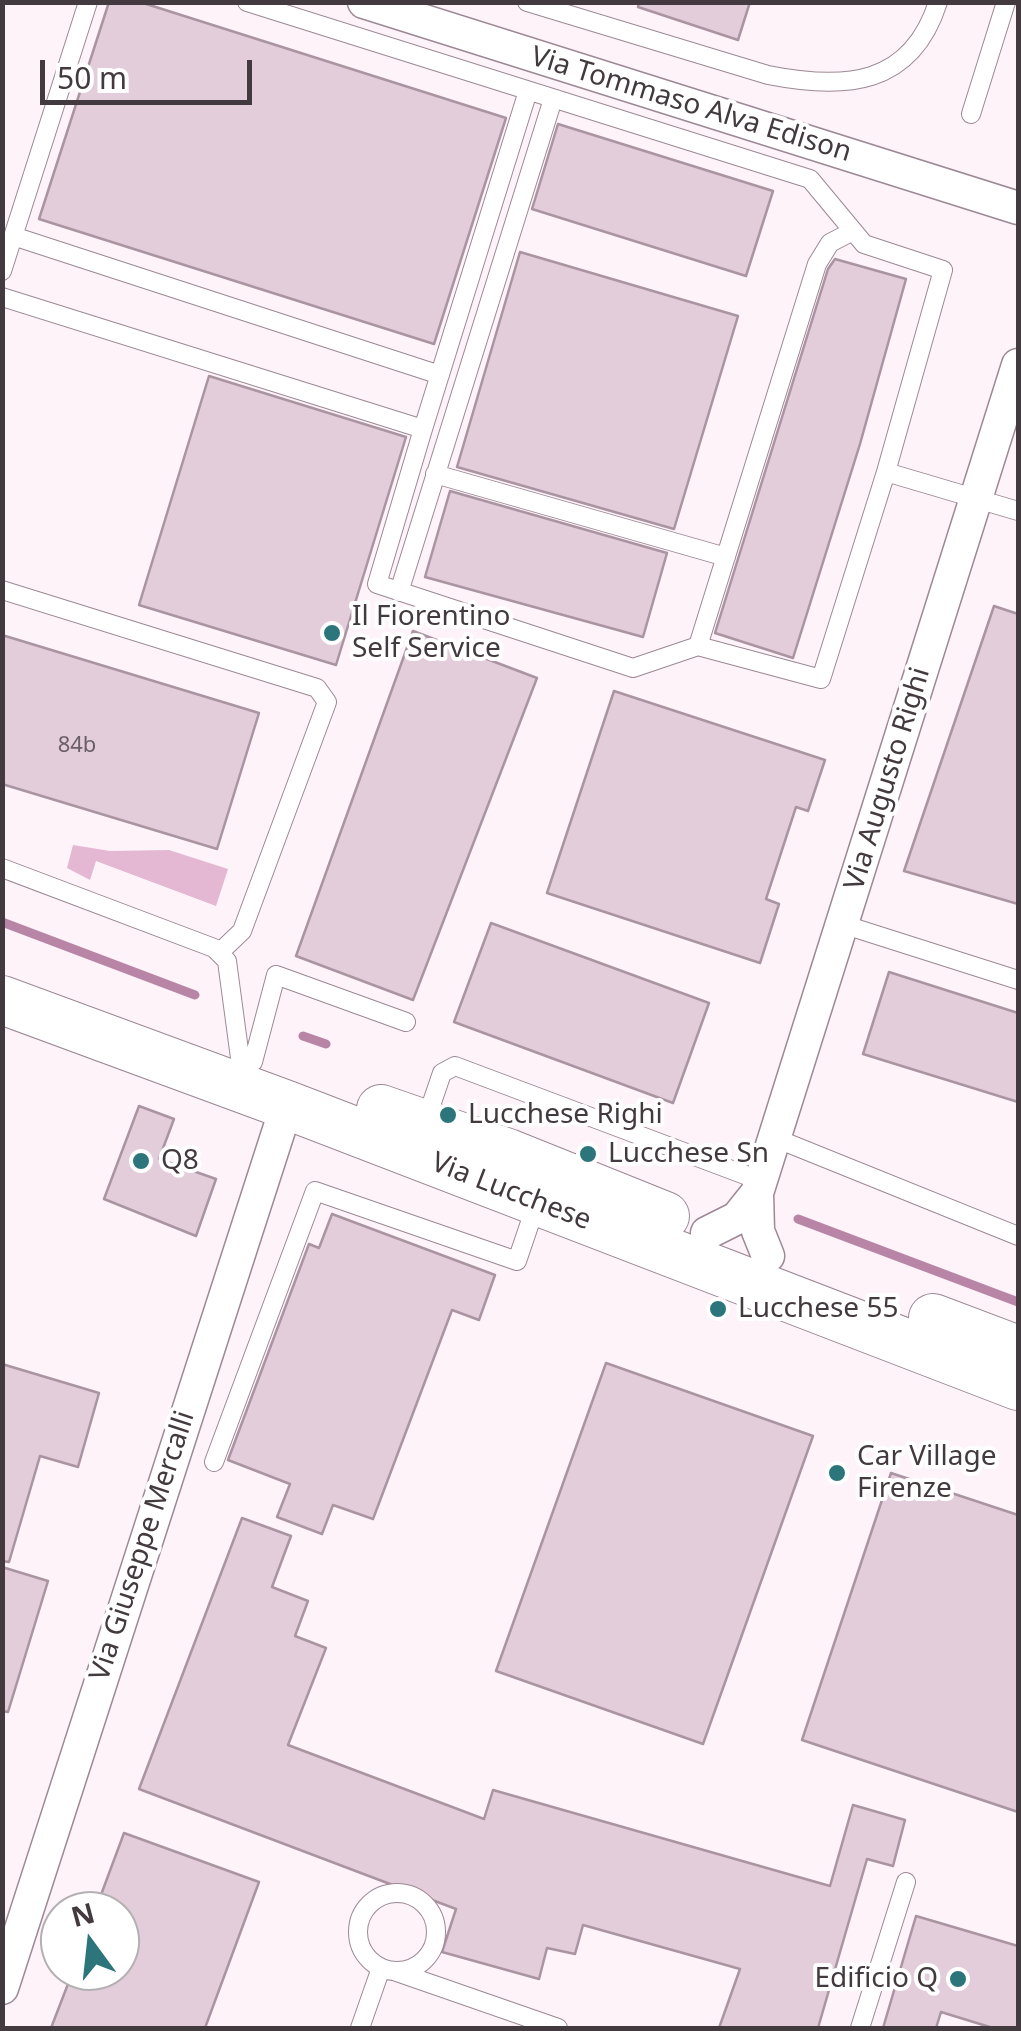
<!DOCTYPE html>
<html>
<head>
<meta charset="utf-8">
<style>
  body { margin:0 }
  #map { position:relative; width:1021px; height:2031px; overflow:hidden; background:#fdf3f9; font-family:"Noto Sans",sans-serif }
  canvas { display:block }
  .frame { position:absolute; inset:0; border:5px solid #433a3f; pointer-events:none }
  .north { position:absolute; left:40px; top:1891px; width:100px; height:100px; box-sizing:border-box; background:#fff; border:2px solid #b4b0b2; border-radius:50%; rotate:345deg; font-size:28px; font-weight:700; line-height:40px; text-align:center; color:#433a3f }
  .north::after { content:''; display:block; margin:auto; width:35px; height:45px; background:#2c757b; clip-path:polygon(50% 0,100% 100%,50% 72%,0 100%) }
  .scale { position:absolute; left:40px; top:60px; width:212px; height:45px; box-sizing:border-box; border:5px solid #433a3f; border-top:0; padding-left:12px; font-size:30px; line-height:35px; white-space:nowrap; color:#433a3f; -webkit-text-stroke:8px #fff; paint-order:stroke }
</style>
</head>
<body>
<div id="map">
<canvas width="1021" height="2031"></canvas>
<div class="frame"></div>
<div class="north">N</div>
<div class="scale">50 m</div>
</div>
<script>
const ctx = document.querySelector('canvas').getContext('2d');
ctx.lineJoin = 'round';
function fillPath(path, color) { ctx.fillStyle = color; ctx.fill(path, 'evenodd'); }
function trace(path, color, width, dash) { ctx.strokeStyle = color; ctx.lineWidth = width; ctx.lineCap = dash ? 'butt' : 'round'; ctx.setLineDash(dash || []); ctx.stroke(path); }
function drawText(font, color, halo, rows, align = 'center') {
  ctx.font = font + ' "Noto Sans",sans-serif'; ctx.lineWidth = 8; ctx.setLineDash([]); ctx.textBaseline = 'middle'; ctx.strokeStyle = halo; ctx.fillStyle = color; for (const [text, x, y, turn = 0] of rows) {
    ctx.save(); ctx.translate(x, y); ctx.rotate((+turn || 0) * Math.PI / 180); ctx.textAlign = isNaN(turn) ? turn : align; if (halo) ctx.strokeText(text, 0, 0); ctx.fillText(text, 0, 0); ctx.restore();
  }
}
const green = new Path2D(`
  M73,845L110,851L169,850L228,869L216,906L96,861L90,880L67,868Z`);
const stream = new Path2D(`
  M2,922L195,995
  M303,1036L326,1044
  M798,1219L1018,1302`);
const building = new Path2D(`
  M109,2H140L506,118L434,344L39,219Z
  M639,2H750L738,40L638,7Z
  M558,124L773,191L746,276L532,209Z
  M520,252L738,316L674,529L457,467Z
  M835,259L906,279L860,444L793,658L715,633L828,269Z
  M209,376L406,437L336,665L139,605Z
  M450,491L667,553L643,637L425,577Z
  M994,606L1018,614V904L904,871Z
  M413,631L537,678L413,1000L296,956Z
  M2,635L259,713L217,849L2,784Z
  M614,691L825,760L808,811L796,807L766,899L779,904L760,963L547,893Z
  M491,923L709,1003L673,1103L454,1022Z
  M889,972L1018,1013V1102L863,1054Z
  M139,1106L174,1119L159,1159L216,1179L196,1236L104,1199Z
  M332,1214L495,1275L479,1320L452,1310L373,1519L333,1505L322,1534L277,1517L290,1484L228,1460L309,1244L319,1248Z
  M606,1363L813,1436L703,1744L496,1671Z
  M2,1364L99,1393L78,1467L40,1456L9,1562L2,1561Z
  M891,1473L1018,1515V1812L802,1740Z
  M242,1518L291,1536L272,1587L308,1601L295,1636L326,1648L288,1745L484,1819L493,1790L830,1886L853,1805L905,1820L893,1866L867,1859L818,2028H719L740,1969L583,1925L575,1954L547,1948L539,1979L442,1952L456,1909L139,1789Z
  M2,1567L48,1581L8,1712L2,1711Z
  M124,1833L259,1882L205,2028H51L73,1971H120V1911H95Z
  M916,1916L1018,1946V2028H993L941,2012L936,2028H883Z`);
const service = new Path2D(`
  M247,2L810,179L864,244L943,270L886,472L1018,511
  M527,2L768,75C844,90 911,87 938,2
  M971,114L1006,2
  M13,236L440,375
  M2,271L88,2
  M2,297L423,429L377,584L633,668L698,646L821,679L886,472
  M423,429L528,91
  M435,474L726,557
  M2,590L317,688L327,702L242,931L219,953
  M399,592L553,99
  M698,646L817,264L830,243L851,232
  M2,868L214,948L227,961L240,1058
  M842,924L1018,980
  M253,1062L276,975L406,1022
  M425,1123L442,1073L455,1066L761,1181
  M775,1138L1018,1236
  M214,1462L315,1191L517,1261L537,1202
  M358 1932a39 39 0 1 1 78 0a39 39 0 1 1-78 0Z
  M394,1971L558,2028
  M360,2028L381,1968
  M860,2028L906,1882`);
const minor = new Path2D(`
  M364,2L1018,208
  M707,1233L737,1218L757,1193
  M768,1256L758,1231L757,1193L1018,365
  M2,1988L287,1105`);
const secondary = new Path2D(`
  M2,1000L287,1105L1018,1386
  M381,1109L508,1153L665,1216
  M933,1318L1018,1350`);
const markers = [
  [332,633,10,"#2c757b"],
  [448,1115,10,"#2c757b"],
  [588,1154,10,"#2c757b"],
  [141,1161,10,"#2c757b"],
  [718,1309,10,"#2c757b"],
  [837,1473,10,"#2c757b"],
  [958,1979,10,"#2c757b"]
];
const numberNames = [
  ["84b",77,746]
];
const streetNames = [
  ["Via Tommaso Alva Edison",691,105,17],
  ["Via Augusto Righi",888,779,-73],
  ["Via Lucchese",511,1192,21],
  ["Via Giuseppe Mercalli",143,1546,-72]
];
const poiNames = [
  ["Il Fiorentino",352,617],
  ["Self Service",352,649],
  ["Lucchese Righi",468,1115],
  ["Lucchese Sn",608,1154],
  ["Q8",161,1161],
  ["Lucchese 55",738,1309],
  ["Car Village",857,1457],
  ["Firenze",857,1489],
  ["Edificio Q",938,1979,"right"]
];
fillPath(green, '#e4b7d3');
trace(stream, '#b985a7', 9);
fillPath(building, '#e3cddb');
trace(building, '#aa94a1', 2.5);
trace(service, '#9d8895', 20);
trace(minor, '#9d8895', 35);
trace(secondary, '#9d8895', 50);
trace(service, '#fff', 18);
trace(minor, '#fff', 32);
trace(secondary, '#fff', 48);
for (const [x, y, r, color] of markers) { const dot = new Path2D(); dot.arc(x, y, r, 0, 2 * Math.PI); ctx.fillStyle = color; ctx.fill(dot); trace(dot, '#fff', 4); }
drawText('22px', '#6b5f66', null, numberNames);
drawText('28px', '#433a3f', '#fff', streetNames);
drawText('28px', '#433a3f', '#fff', poiNames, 'left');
</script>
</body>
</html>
